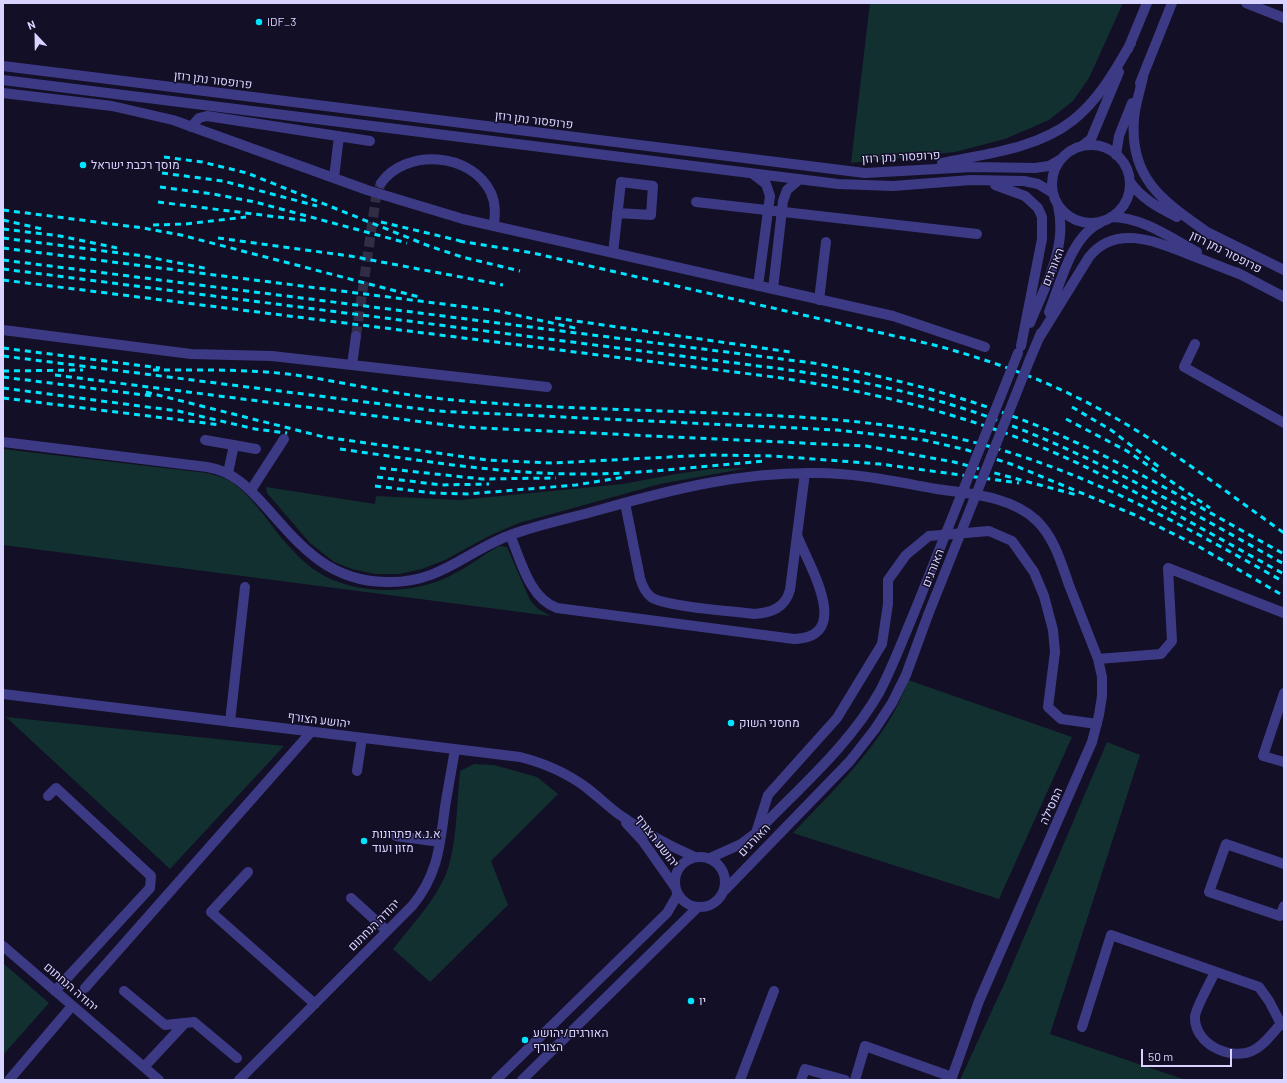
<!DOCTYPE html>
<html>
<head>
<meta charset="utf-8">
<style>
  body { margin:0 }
  #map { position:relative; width:1287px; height:1083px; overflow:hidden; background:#130f26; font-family:Barlow,sans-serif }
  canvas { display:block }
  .frame { position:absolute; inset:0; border:4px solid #d9d4ff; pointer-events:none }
  .north { position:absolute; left:16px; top:16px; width:40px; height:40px; -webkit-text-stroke:3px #130f26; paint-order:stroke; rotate:338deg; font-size:11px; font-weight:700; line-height:16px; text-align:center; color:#d9d4ff }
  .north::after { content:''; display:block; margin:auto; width:14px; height:18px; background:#d9d4ff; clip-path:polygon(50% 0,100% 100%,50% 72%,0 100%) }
  .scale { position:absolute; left:1141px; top:1049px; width:91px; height:18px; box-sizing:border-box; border:2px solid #d9d4ff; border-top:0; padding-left:5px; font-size:12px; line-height:14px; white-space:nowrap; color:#d9d4ff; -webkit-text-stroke:3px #130f26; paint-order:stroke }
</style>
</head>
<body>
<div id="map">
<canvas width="1287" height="1083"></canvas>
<div class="frame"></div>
<div class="north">N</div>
<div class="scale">50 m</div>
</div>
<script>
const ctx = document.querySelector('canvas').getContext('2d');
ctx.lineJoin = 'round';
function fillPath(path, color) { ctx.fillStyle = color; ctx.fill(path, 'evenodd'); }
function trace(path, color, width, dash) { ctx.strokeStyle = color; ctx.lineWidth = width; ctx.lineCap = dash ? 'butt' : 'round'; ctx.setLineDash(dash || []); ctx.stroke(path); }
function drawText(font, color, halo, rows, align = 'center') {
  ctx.font = font + ' Barlow,Heebo,sans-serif'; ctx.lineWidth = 3; ctx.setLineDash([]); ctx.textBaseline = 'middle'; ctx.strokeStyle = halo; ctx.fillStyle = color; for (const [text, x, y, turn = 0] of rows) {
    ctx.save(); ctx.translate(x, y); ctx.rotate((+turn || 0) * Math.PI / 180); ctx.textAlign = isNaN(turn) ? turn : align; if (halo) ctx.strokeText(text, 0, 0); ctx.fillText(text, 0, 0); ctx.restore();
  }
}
const green = new Path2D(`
  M870,3H1123L1089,78L1073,101L1049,120L1005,139L955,152L851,163Z
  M3,449L207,473C213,475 219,476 224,478C245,487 265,517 279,535C288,545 297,556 308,565C343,594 401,596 441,580C461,572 480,557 499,546L507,547L530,600L538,609L551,616L3,545Z
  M748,468L660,484L519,523L489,536L445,560L422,569L399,574H375L352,569L334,562L310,543L267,493L266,487L375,504L376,496L460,500L623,484L676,474L710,469Z
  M908,680L1072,737L999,899L793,833C835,788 889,739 908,680Z
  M6,717L284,746L170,869Z
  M1107,742L1140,755L1050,1034L1186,1080H960L1005,982Z
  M474,764L494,765L537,777L558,794L491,861L508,905L430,982L393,949C412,925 434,902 446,874C457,847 457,800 460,771Z
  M3,963L49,1003L3,1055Z`);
const minorTunnel = new Path2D(`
  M356,336L376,197L381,183`);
const minor = new Path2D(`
  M1246,3L1284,18
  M1128,49L1147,3
  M3,66L865,173L973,167L1035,168L1049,166L1061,159
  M1143,77C1140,91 1135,105 1134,119C1129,182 1167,203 1211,235
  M3,80L838,184L893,186L971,180L1024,181L1038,184L1053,193
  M1140,83L1172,3
  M3,93L112,106L173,120L367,190L463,219L893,316L985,347
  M191,127L199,118L207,116L370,141
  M1052 184a39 39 0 1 1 78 0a39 39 0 1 1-78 0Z
  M1082,146L1091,139L1119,72
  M1116,155L1119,136L1132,103
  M942,163C985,154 1036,149 1072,121C1098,101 1115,71 1131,43
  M753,174L766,184L770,196L758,286
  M334,178L339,136
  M1130,182C1142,199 1158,207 1177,217
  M381,183C406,148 472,152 491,193C496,204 495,214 494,226
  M995,185L1025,196L1038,208L1042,217V239L1021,346
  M696,202L977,234
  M1111,217C1142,217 1171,238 1197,252
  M1207,232L1284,270
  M613,253L621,182L653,186L651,215L617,213
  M1236,272L1284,297
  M773,289L783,201L787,190L800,179
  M819,300L826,242
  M1049,312C1060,285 1071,236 1100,223
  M1030,323C1045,286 1068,247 1058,206
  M3,330L191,354L272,356L547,387
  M1039,338L1089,257C1115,224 1155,241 1188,254C1206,261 1224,268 1242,275
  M1195,344L1184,367L1284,423
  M1030,359L1041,333
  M352,365L356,336
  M205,440L256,449
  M3,442L207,467C233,471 249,488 266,507C301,547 329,581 386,582C441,584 467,550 513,534C541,524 571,518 599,510C673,489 740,472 817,473C857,473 897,482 937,489C970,494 1010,496 1036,520C1054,537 1061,562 1069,585C1079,610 1088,634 1098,659L1102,677V696L1099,715L1092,742L979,1001L951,1080
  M228,473L234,445
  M251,490L284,439
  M625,503L640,578C642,585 645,592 651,597C665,607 733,611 754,614C771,613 785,608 790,590L805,473
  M510,535C521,560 529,598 557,608L794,639C855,637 807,563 797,535
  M1098,659L1161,654L1172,641L1168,568L1284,613
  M1284,693L1263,756L1284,762
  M3,694L520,757C544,763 567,773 587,788C597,796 607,805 617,813C642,831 667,845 695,857
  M230,722L245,587
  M357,771L362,738
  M48,796L56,788L151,876L150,888L55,991
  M626,823L642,840L675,887
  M756,833L768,795L837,718L882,644L888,604V580L906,555L929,536L989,531L1012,541L1034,572L1044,596L1053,630L1055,652L1048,707L1061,719L1097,724
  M396,836L440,842
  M675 882a25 25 0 1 1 50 0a25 25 0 1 1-50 0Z
  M710,858L741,844L756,833C799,788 849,746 880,691C893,666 903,639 914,613
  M1284,864L1226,844L1209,892L1280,916L1284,906
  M248,872L211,912L315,1004
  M725,890L850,761L875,729L892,703L906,675L928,615
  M351,898L387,931
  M3,946L159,1080
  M1215,972C1211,981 1195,1009 1195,1017C1194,1043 1229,1061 1252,1051C1264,1046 1272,1033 1281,1024
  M85,988L311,732
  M124,991L165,1025L194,1022L237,1058
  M1082,1027L1111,935L1259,987L1269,1001L1281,1024L1284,1025
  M144,1067L185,1023
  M9,1080L72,1006
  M239,1080L412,906C438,875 440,845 445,807C448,788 452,768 455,749
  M496,1080L667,913L678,894
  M522,1080L698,907
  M740,1080L774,991
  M801,1080L805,1069L845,1080
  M855,1080L865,1046L952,1077`);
const rail = new Path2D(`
  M164,157L202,162L247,173L429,246L462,257L520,271
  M162,173L223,181L317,206
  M160,187L213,194L255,202L407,243
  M158,202L309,221
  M3,210L143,228L181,235L419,297
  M3,220L42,229
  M381,222L465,242
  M153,225L185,224L246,217
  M3,229L60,236L117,248
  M3,238L143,256L209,269
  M218,238L350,256L503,285
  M459,241L533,253L934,345C993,361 1049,381 1103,411C1167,446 1225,491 1284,533
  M3,248L498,311L579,329
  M3,260L813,363C884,376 953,393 1020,419C1113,454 1198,507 1284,554
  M3,269L782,369C862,380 940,397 1015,427C1109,464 1196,515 1284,564
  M3,280L774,377C877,392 978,417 1073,461C1145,495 1214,536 1284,574
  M555,318L790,352
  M3,348L160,368
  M3,356L437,411L837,430L924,440L967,450L1011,464L1135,515L1196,545L1284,596
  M153,370C198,370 243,369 288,374C325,379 361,387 398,393C428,398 460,401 491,403C573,409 655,410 737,414C810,417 881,421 952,437C1073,464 1178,522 1284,582
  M3,371L83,370
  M55,375L462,427L866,446L954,462L1077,495
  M3,377L152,396
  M3,388L178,411L255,429L287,433
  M146,392L324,437L487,460L553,463L709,455L774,456L880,464L1019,483
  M3,398L221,425
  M1072,407L1111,430L1159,467
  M1066,419L1127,451L1210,508
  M340,449C417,460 494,473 572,474C636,475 702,466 766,461
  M380,468L482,479L556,478
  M377,477L441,485L489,484
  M375,486L433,493L467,494L576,485L625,477`);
const minorBridge = new Path2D(`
  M914,613L1018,353
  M928,615L1030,359`);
const markers = [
  [259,22,4,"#00e5ff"],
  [83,165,4,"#00e5ff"],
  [731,723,4,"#00e5ff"],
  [364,841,4,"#00e5ff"],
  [691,1001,4,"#00e5ff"],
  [525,1040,4,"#00e5ff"]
];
const poiNames = [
  ["IDF_3",267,22],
  ["מוסך רכבת ישראל",91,165],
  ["מחסני השוק",739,723],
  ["א.נ.א פתרונות",372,834],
  ["מזון ועוד",372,848],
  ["יו",699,1001],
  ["האורגים/יהושע",533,1033],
  ["הצורף",533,1047]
];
const streetNames = [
  ["פרופסור נתן רוזן",213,80,7],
  ["פרופסור נתן רוזן",534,120,7],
  ["פרופסור נתן רוזן",901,157,-3],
  ["פרופסור נתן רוזן",1226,252,27],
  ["האורגים",1053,267,-68],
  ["האורגים",933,568,-68],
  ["יהושע הצורף",319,720,7],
  ["המסילה",1051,806,-66],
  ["האורגים",754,840,-46],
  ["יהושע הצורף",657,841,52],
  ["יהודה הנחתום",374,925,-45],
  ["יהודה הנחתום",71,987,41]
];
fillPath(green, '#12302f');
trace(minorTunnel, '#312d47', 10, [10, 5]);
trace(minor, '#3d3a85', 10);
trace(rail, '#00e5ff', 3, [6, 5]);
trace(minorBridge, '#3d3a85', 10);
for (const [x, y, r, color] of markers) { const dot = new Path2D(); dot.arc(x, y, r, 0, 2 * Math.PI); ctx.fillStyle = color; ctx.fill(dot); trace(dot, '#130f26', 1.5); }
drawText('12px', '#d9d4ff', '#130f26', poiNames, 'left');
drawText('12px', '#d9d4ff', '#130f26', streetNames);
</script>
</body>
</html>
